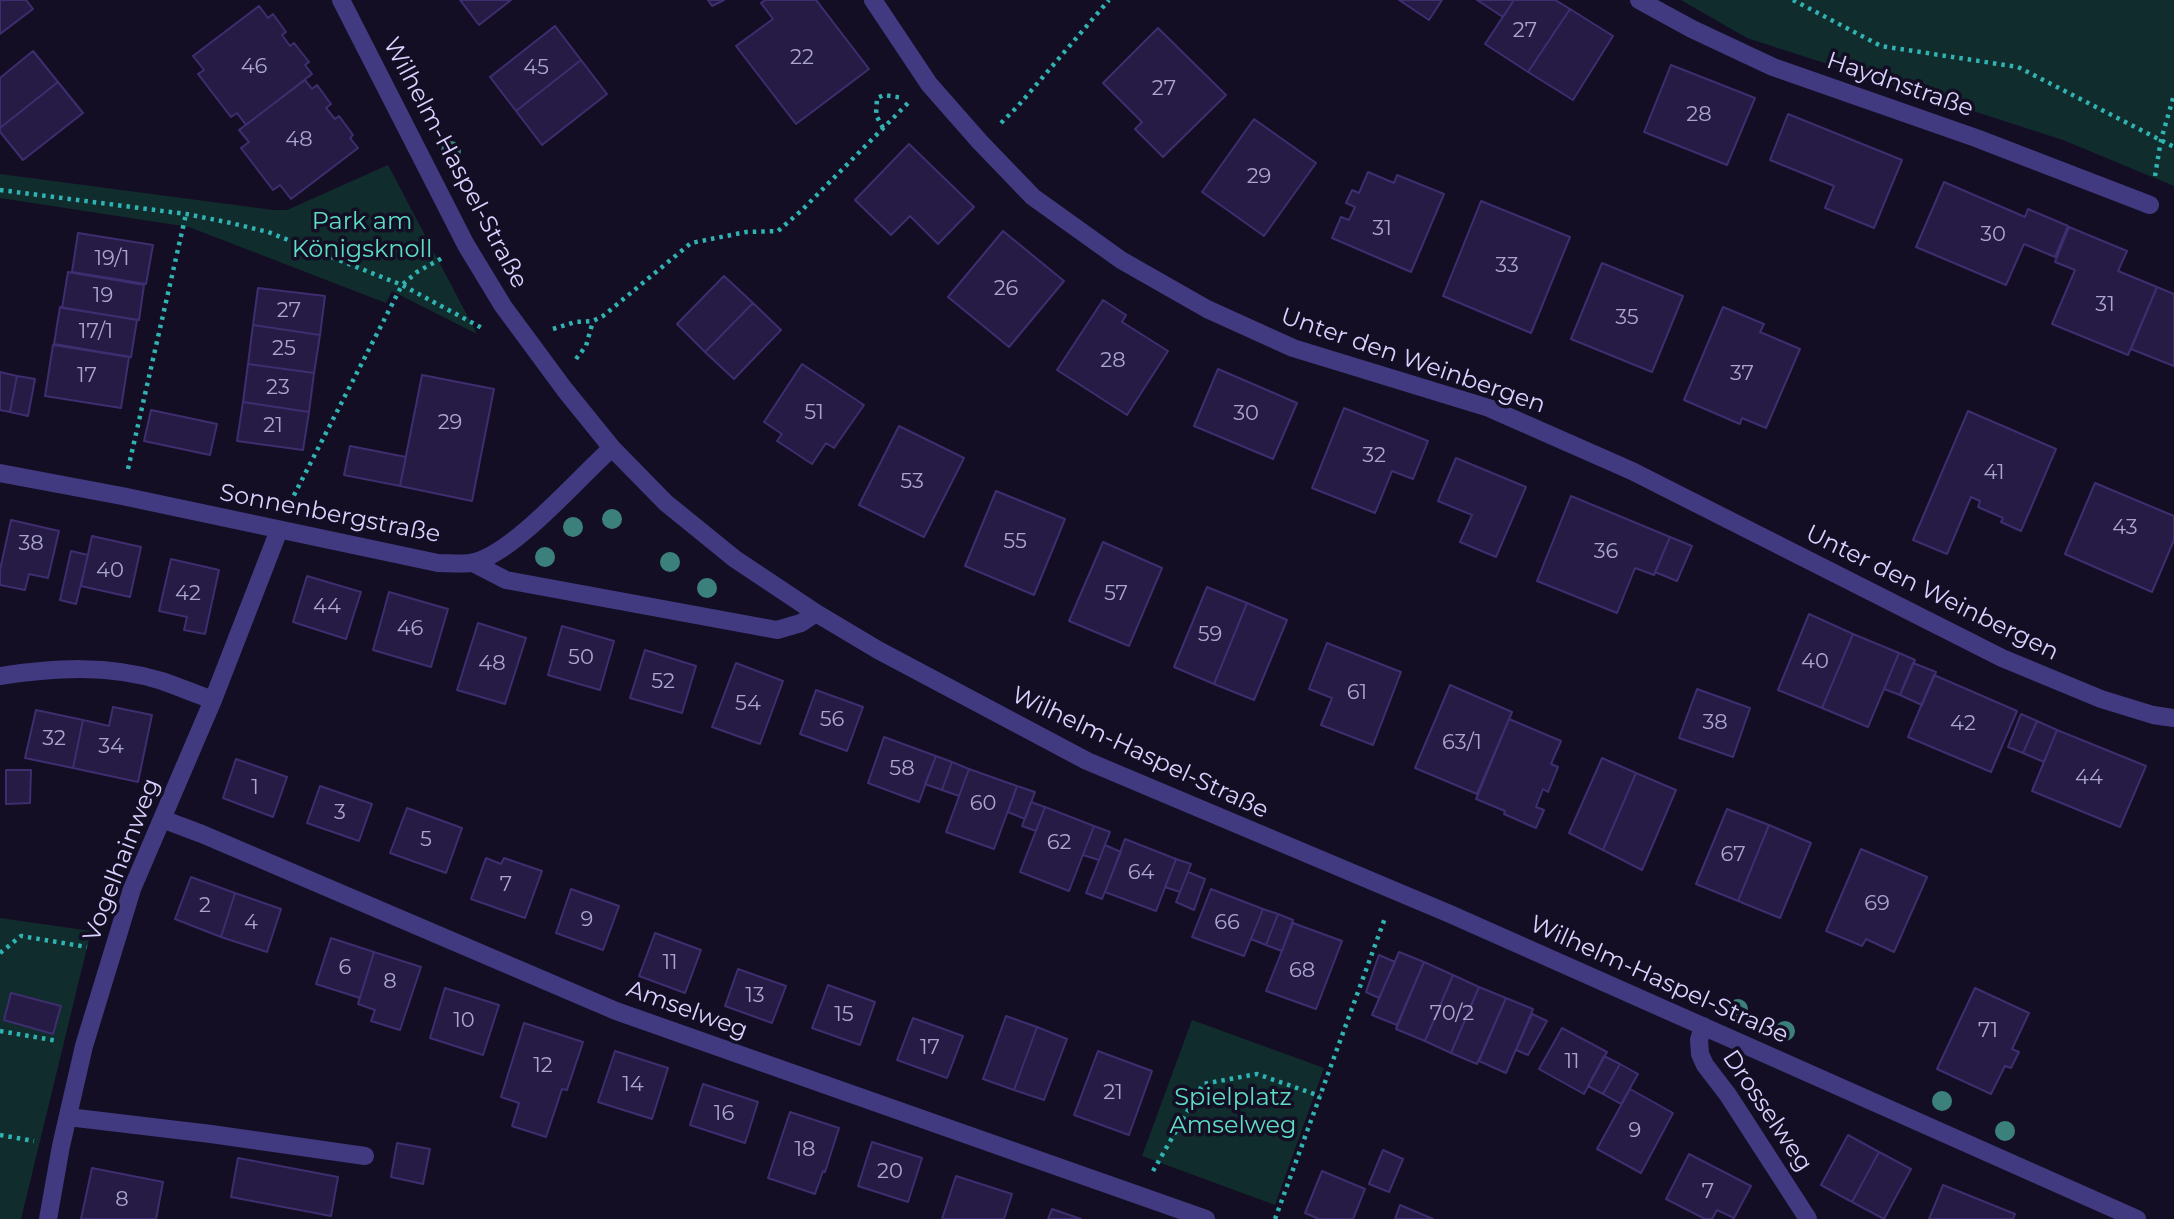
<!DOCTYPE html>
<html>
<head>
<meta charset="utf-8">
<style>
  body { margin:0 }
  canvas { display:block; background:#130e23 }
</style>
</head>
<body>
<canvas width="2174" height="1219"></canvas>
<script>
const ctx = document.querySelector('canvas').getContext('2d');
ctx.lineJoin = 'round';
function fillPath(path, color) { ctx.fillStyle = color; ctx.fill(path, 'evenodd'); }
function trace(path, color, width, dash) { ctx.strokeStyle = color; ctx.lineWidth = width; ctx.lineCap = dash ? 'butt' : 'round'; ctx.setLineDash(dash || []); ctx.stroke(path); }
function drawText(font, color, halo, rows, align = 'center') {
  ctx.font = font + ' Montserrat,sans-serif'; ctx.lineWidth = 7; ctx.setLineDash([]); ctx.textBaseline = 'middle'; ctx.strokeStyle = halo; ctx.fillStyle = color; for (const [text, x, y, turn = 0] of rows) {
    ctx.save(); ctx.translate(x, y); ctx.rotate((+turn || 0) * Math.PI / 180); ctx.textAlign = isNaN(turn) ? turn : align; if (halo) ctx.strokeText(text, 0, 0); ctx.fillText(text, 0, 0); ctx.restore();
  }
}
const green = new Path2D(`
  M1681,0H2174V186L2063,140L1747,38Z
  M388,165L477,334L392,291L386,303L189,227L0,198V174L273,210H287Z
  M0,918L91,931L21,1219H0Z
  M1192,1020L1324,1068L1275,1205L1142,1156Z`);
const building = new Path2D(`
  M0,0H26L33,9L0,34Z
  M460,0H511L479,25Z
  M708,0H724L712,6Z
  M765,0H816L869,69L796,124L736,46L773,19L761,3Z
  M1399,0H1442L1429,20Z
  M1477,0H1514L1503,17Z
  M1514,0H1555L1570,9L1528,72L1485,44Z
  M259,6L268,18L273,14L286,32L282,35L290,46L294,43L309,62L305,65L312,74L246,125L237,113L231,117L198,74L204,70L193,56Z
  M1570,9L1613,36L1573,100L1528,72Z
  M555,26L581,60L516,111L490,77Z
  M1158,28L1226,95L1163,157L1135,129L1142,122L1103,83Z
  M33,51L58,82L0,128V78Z
  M581,60L607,94L542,145L516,111Z
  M1671,65L1755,98L1727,165L1644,132Z
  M305,80L312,89L317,85L331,104L326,108L335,119L339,116L353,135L350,138L358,148L291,199L280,185L273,190L241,148L249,142L239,130Z
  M58,82L83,113L23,160L0,132V128Z
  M1788,114L1902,160L1874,228L1825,208L1834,186L1770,160Z
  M1254,119L1316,163L1264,236L1202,192Z
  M909,144L974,207L938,244L910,216L891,235L855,200Z
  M1368,172L1394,183L1397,175L1444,194L1411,272L1332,238L1341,217L1349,220L1355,207L1346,203L1352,190L1359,193Z
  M1944,182L2025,217L2028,209L2068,226L2055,257L2024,244L2006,285L1916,247Z
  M1481,201L1570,237L1531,333L1443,296Z
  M2069,227L2127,251L2118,271L2157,287L2128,355L2052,324L2075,270L2055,262Z
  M1003,231L1064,281L1009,347L948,297Z
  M78,233L153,245L146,284L72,272Z
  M1602,263L1683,296L1652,372L1571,339Z
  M68,272L144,285L139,320L62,308Z
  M724,276L753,303L705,352L677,324Z
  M2157,287L2174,294V366L2131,349Z
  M258,288L325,296L320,335L253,325Z
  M1103,300L1126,315L1122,322L1168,351L1127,415L1057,370Z
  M753,303L781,330L734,379L705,352Z
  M60,307L137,320L131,357L54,344Z
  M1723,307L1764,324L1760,332L1800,349L1766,428L1742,418L1740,424L1684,400Z
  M253,325L320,335L314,373L248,364Z
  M53,345L129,357L121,408L45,396Z
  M248,364L314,373L309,412L243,402Z
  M802,364L864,405L834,448L826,443L812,464L777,441L782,434L764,422Z
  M1218,369L1297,403L1273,459L1194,426Z
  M0,372L17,376L10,412L0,410Z
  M422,375L494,389L472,501L400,486Z
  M17,376L35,379L28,416L10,412Z
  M243,402L309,412L303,450L237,441Z
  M1344,408L1428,441L1413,479L1392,471L1375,513L1312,488Z
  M151,410L217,424L210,455L144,441Z
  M1968,411L2056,449L2021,531L2001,522L2003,518L1978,507L1980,501L1971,497L1947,554L1913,540Z
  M899,426L964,458L924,537L859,505Z
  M350,446L406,457L400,486L344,475Z
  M1456,458L1526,487L1496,557L1460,542L1472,515L1438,501Z
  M2095,483L2174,516V540L2152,592L2065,554Z
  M996,491L1065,519L1034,595L965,566Z
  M1571,496L1670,537L1654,575L1635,568L1617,613L1537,581Z
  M11,520L59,531L48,578L29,574L25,590L0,585V570Z
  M92,536L141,547L130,597L81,586Z
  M1670,537L1692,546L1677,581L1655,572Z
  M1103,542L1162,568L1129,646L1069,621Z
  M71,551L88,555L76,604L60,600Z
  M171,559L219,570L205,634L184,630L187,617L159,611Z
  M307,576L361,592L346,639L293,622Z
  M1207,587L1247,603L1214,684L1174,667Z
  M389,592L448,609L431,667L373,650Z
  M1247,603L1287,620L1254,700L1214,684Z
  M1809,614L1853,634L1822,708L1778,690Z
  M478,623L526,638L505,704L457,690Z
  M562,626L614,641L600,690L548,675Z
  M1853,634L1899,653L1868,727L1822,708Z
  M1327,643L1401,672L1373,745L1321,725L1332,698L1309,689Z
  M645,650L696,666L682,713L630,698Z
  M1899,653L1915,660L1900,695L1884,689Z
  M736,663L783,681L760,744L712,727Z
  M1913,663L1936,672L1922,705L1900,695Z
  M1934,675L2017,711L1991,772L1908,737Z
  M1450,685L1512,712L1477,794L1415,768Z
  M1697,689L1750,708L1733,757L1679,738Z
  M816,690L863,707L847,751L800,734Z
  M113,707L152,715L138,782L73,768L83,720L109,726Z
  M36,710L83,720L73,768L25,758Z
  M2021,714L2037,721L2023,753L2008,747Z
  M1509,719L1561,741L1551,764L1558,767L1548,792L1543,789L1536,807L1544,810L1536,828L1504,814L1505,811L1476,799Z
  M2037,721L2057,730L2044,762L2023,753Z
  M2057,730L2146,766L2120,827L2032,791Z
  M884,737L936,756L919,802L868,783Z
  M936,756L952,762L942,790L925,784Z
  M1602,758L1636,773L1603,850L1569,833Z
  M236,759L287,777L273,817L223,798Z
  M952,762L969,769L959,796L942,790Z
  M969,769L1017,786L994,849L946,832Z
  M6,770H31L30,803L6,804Z
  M1636,773L1676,790L1642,870L1603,850Z
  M320,786L372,804L359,841L307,823Z
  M1017,786L1035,792L1025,819L1008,812Z
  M1031,802L1045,807L1036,831L1022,826Z
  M1045,807L1094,826L1069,891L1020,872Z
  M407,808L462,828L446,873L390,853Z
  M1727,809L1769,825L1738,901L1696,884Z
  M1769,825L1811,843L1780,918L1738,901Z
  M1094,826L1110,832L1099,860L1083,855Z
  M1125,839L1176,859L1156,911L1105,892Z
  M1105,845L1121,852L1102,899L1086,893Z
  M1861,849L1927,877L1894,952L1866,939L1862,946L1826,931Z
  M486,858L501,864L504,858L542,871L525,918L471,899Z
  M1176,859L1191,864L1180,892L1165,887Z
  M1188,872L1205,879L1194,910L1176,902Z
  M191,877L235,893L221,937L175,919Z
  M571,889L619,906L603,950L556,933Z
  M1211,889L1263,909L1244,956L1192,937Z
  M235,893L281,909L267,952L221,937Z
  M1263,909L1278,914L1266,945L1251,939Z
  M1278,914L1293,920L1282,951L1266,945Z
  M1293,923L1342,941L1316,1009L1266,991Z
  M655,933L701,950L685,993L639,976Z
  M331,938L374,952L360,998L316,984Z
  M374,952L421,967L400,1030L371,1021L375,1010L358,1004Z
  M1399,952L1424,962L1397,1025L1372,1015Z
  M1379,955L1395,962L1379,998L1366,992Z
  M1424,962L1453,975L1425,1041L1396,1029Z
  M738,969L786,986L772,1023L725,1006Z
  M1453,975L1479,987L1451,1053L1425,1041Z
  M828,985L875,1002L860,1045L812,1028Z
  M1479,987L1506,998L1477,1064L1451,1053Z
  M445,988L499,1005L483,1055L430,1038Z
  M1975,988L2029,1013L2012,1049L2019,1052L2011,1068L2005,1066L1991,1094L1937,1069Z
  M11,993L61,1006L53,1034L4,1020Z
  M1506,998L1533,1009L1506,1073L1479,1061Z
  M1532,1014L1547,1021L1528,1055L1516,1050Z
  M1006,1016L1037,1027L1014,1090L983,1079Z
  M913,1018L963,1036L947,1078L897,1060Z
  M524,1023L583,1042L567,1090L562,1089L546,1137L512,1126L519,1103L501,1097Z
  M1037,1027L1067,1039L1044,1100L1014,1090Z
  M1562,1028L1607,1052L1584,1094L1539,1069Z
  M615,1051L668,1068L652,1119L598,1102Z
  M1098,1051L1152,1071L1129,1135L1074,1115Z
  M1604,1056L1620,1064L1603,1094L1588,1086Z
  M1620,1064L1638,1074L1621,1104L1603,1094Z
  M703,1084L758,1102L745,1143L690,1125Z
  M1630,1089L1673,1113L1641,1173L1597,1149Z
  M790,1112L839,1128L825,1172L823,1171L815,1194L768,1178Z
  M1848,1135L1879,1152L1852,1202L1821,1185Z
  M872,1142L922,1158L908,1202L858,1186Z
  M397,1143L430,1149L423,1184L391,1177Z
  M1383,1150L1403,1159L1389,1192L1369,1184Z
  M1879,1152L1911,1169L1884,1219L1852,1202Z
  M1689,1154L1751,1186L1734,1218L1717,1210L1712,1219H1705L1666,1199Z
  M238,1158L338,1177L331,1216L231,1197Z
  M92,1168L163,1182L156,1219H81Z
  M1322,1171L1365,1189L1353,1219H1319L1305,1213Z
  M956,1176L1012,1194L1004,1219H942Z
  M1943,1185L2015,1214L2013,1219H1929Z
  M1400,1205L1433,1219H1395Z
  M1052,1209L1081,1219H1048Z`);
const path = new Path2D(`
  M1793,0L1881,46L2018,67L2174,147
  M1001,123L1018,106L1109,0
  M883,128L876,115L877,98L884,95L903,98
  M2155,176L2161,140L2174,95
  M0,190L186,214L231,223L268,232L402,285L482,328
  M553,329L575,322L593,321L603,316L691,243L746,232L778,231L801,211L909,102
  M576,359L586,346L593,321
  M128,469L186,214
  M290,503L402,285L417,272L444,257
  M0,953L21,936L87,947
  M0,1031L58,1041
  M0,1135L34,1141
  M1153,1171L1203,1084L1257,1074L1320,1096
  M1275,1219L1385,918`);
const minor = new Path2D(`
  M341,0L466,245L503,306L565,390L612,448L666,503L735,559L816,613L878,650L1087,761L1450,914L2137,1219
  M873,0L929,84L980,142L1033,197L1121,260L1207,309L1293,348L1489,408L1632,471L2002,658L2101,699L2153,715L2174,718
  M1639,0L1692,29L1773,67L1976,138L2150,205
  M0,473L122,496L438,563C450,563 464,565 475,562C516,551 578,478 612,448
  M473,563L506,580L777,630L801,623L816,613
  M0,676C54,668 108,664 162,681C179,687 196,694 213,700
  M162,819L202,834L616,1011L1206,1219
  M1703,1026L1699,1040L1700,1054L1705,1065L1728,1095L1808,1219
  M68,1117L211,1134L365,1156
  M48,1219L61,1146L84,1046L132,889L213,700L279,530`);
const trees = [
  [451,151],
  [612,519],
  [573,527],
  [545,557],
  [670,562],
  [707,588],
  [1738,1009],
  [1785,1031],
  [1942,1101],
  [2005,1131]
];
const numberNames = [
  ["27",1525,31],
  ["22",802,58],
  ["46",254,67],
  ["45",536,68],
  ["27",1164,89],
  ["28",1699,115],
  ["48",299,140],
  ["29",1259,177],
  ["31",1382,229],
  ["30",1993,235],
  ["19/1",112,259],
  ["33",1507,266],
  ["26",1006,289],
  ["19",103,296],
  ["31",2105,305],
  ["27",289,311],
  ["35",1627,318],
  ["17/1",96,332],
  ["25",284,349],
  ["28",1113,361],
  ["37",1742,374],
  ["17",87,376],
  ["23",278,388],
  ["51",814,413],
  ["30",1246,414],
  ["29",450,423],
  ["21",273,426],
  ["32",1374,456],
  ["41",1994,473],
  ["53",912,482],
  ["43",2125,528],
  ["55",1015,542],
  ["38",31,544],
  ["36",1606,552],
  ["40",110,571],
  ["42",188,594],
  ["57",1116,594],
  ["44",327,607],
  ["46",410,629],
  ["59",1210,635],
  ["50",581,658],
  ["40",1815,662],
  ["48",492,664],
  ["52",663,682],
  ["61",1357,693],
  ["54",748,704],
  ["56",832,720],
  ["38",1715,723],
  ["42",1963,724],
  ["32",54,739],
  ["63/1",1462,743],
  ["34",111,747],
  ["58",902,769],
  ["44",2089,778],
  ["1",255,788],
  ["60",983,804],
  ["3",340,813],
  ["5",426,840],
  ["62",1059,843],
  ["67",1733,855],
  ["64",1141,873],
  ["7",506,885],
  ["69",1877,904],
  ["2",205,906],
  ["9",587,920],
  ["4",251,923],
  ["66",1227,923],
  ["11",670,963],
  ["6",345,968],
  ["68",1302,971],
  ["8",390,982],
  ["13",755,996],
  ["70/2",1452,1014],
  ["15",844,1015],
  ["10",464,1021],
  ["71",1988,1031],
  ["17",930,1048],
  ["11",1572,1062],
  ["12",543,1066],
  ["14",633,1085],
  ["21",1113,1093],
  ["16",724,1114],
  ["9",1635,1131],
  ["18",805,1150],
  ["20",890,1172],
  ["7",1708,1192],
  ["8",122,1200]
];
const streetNames = [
  ["Haydnstraße",1900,85,19],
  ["Wilhelm-Haspel-Straße",455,163,62],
  ["Unter den Weinbergen",1413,361,19],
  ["Sonnenbergstraße",330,514,11],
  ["Unter den Weinbergen",1932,593,26],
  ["Wilhelm-Haspel-Straße",1140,753,25],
  ["Vogelhainweg",122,860,-69],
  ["Wilhelm-Haspel-Straße",1659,980,24],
  ["Amselweg",687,1010,20],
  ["Drosselweg",1767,1111,56]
];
const parkNames = [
  ["Park am",362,222],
  ["Königsknoll",362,250],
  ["Spielplatz",1233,1098],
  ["Amselweg",1233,1126]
];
fillPath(green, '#112c2d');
fillPath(building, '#251b44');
trace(building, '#3e2d6f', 2);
trace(path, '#30b3b2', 4.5, [3.5, 5]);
trace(minor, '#413a81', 18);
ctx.fillStyle = '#3c807c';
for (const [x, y] of trees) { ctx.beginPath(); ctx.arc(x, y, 10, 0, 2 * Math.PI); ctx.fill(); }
drawText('21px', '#aca4d0', null, numberNames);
drawText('24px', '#d9d1fe', '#130e23', streetNames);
drawText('24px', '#5eddc4', '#130e23', parkNames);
</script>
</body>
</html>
